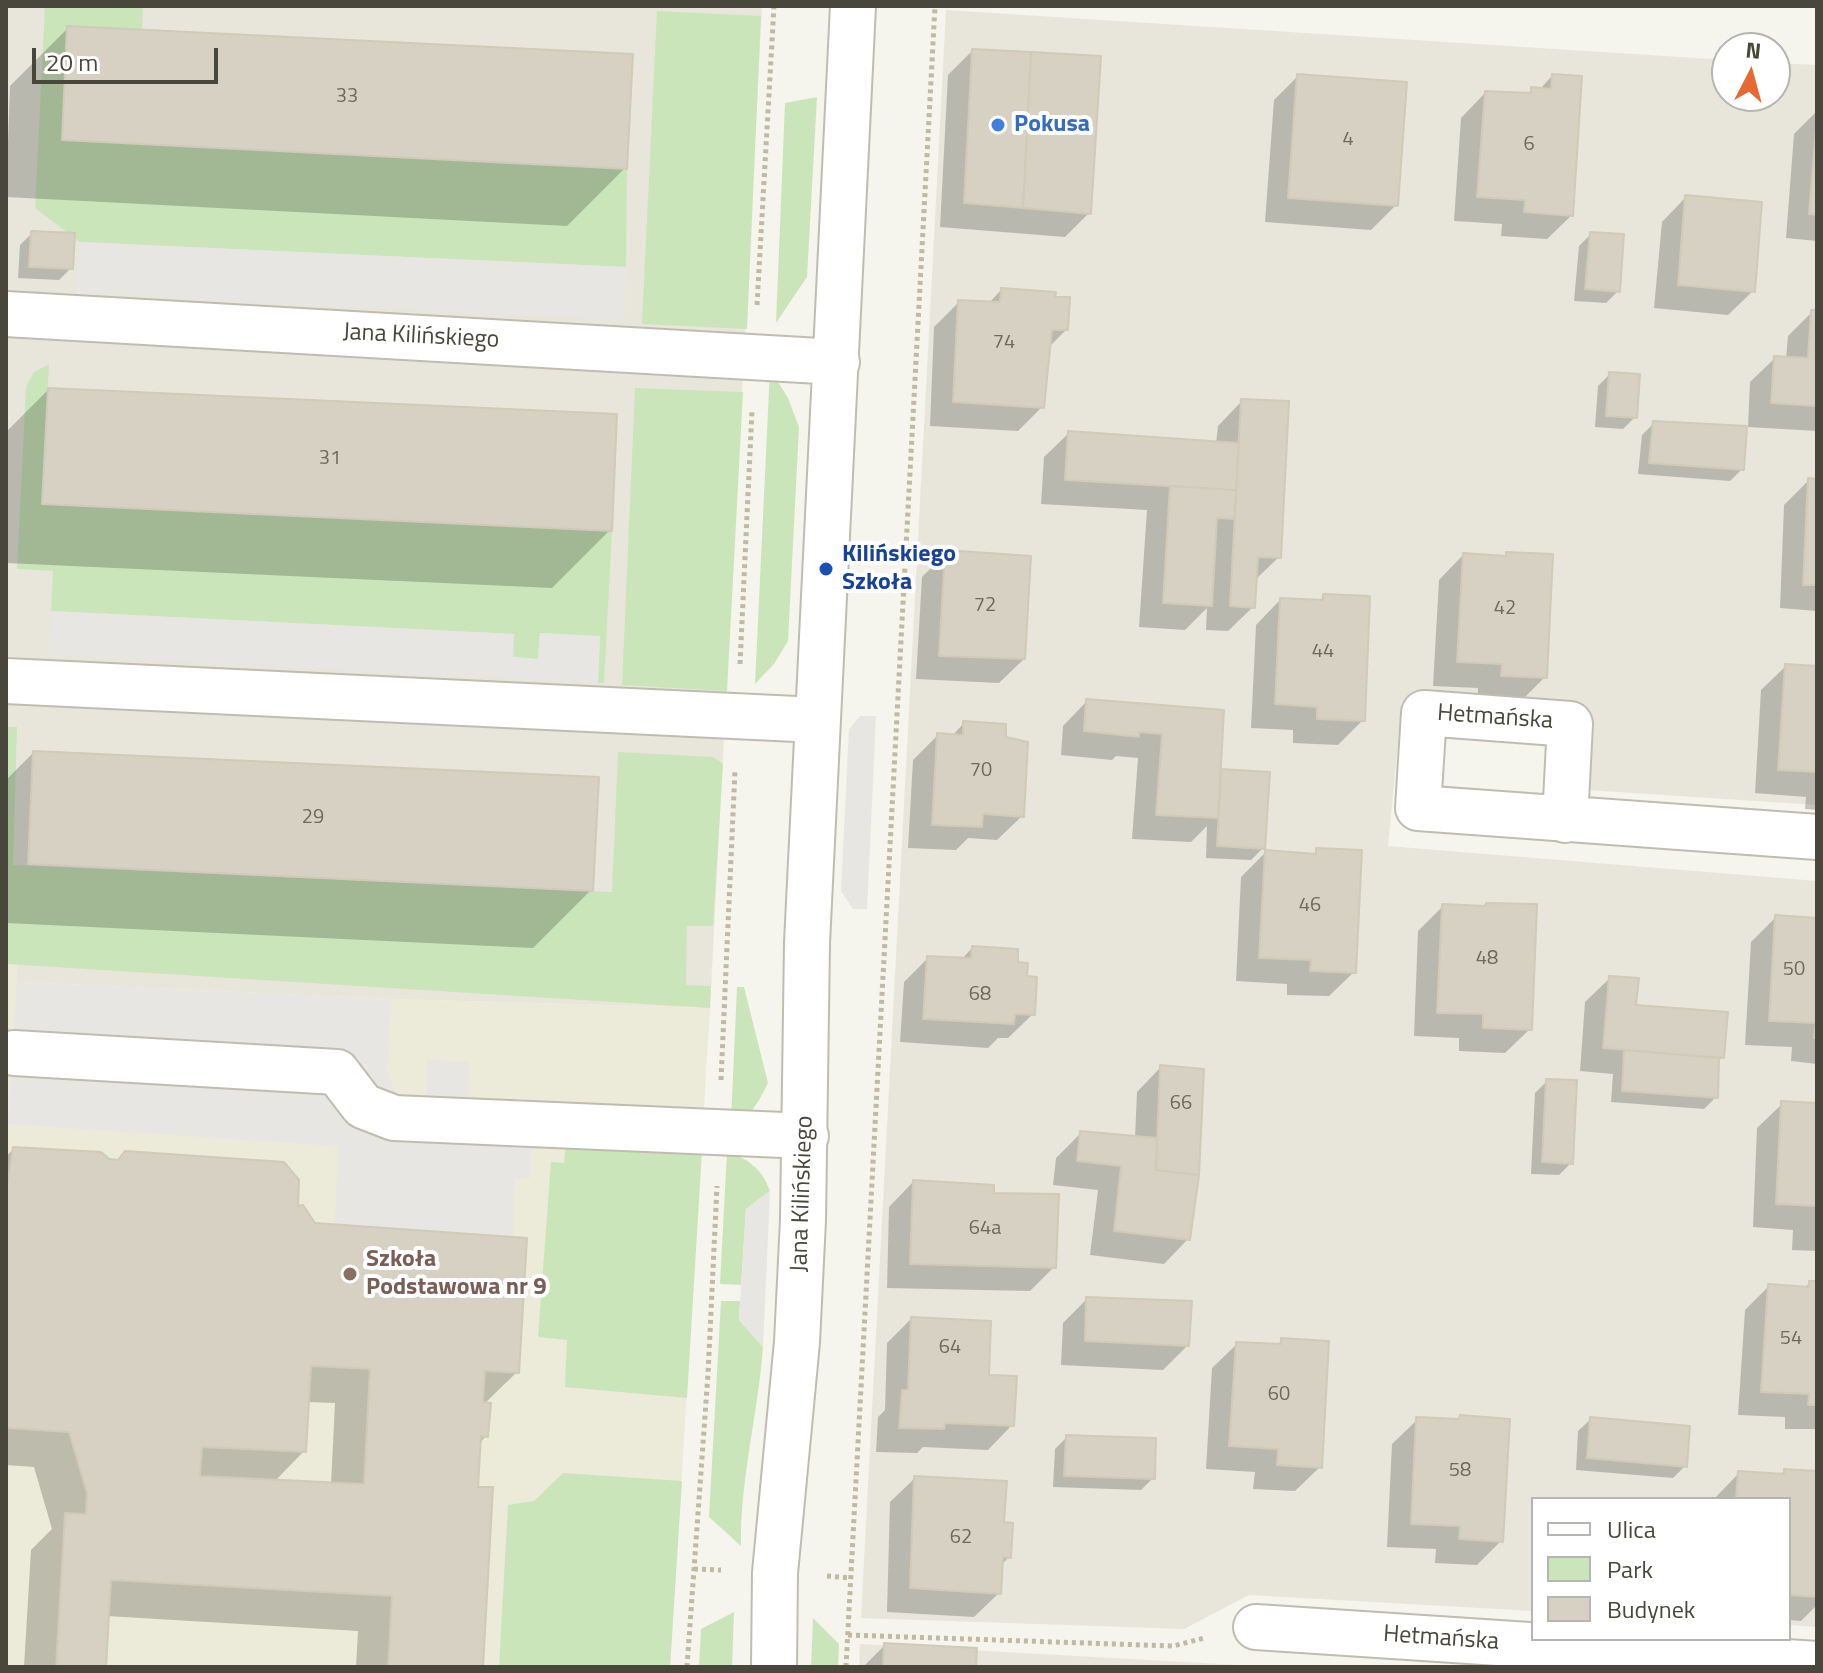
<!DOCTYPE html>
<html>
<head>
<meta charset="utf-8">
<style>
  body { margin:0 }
  #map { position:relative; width:1823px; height:1673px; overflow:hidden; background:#f5f4ed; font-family:"Titillium Web",sans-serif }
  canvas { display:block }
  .frame { position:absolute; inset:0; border:8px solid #49463b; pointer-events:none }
  .legend { position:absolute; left:1531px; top:1497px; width:260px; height:144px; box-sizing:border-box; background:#fff; border:2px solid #b6b5b1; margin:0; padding:10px 14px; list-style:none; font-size:24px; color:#49463b }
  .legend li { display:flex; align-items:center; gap:16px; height:40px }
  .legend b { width:40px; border:2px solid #b6b5b1 }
  .north { position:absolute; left:1711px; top:32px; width:80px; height:80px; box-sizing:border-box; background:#fff; border:2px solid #b6b5b1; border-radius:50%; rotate:6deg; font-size:22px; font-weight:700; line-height:32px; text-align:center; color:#49463b }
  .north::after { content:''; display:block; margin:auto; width:28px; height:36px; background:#e66833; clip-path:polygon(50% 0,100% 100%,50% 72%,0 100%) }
  .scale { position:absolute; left:32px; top:48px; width:186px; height:36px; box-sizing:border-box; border:4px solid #49463b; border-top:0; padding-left:10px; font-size:24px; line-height:28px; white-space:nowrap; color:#49463b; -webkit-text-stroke:6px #fff; paint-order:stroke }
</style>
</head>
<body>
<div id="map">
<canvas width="1823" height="1673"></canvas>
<div class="frame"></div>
<ul class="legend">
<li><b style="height:10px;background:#fff"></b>Ulica</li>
<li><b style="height:22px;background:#cbe5ba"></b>Park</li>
<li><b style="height:22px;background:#d6d1c3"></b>Budynek</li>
</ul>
<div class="north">N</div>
<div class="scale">20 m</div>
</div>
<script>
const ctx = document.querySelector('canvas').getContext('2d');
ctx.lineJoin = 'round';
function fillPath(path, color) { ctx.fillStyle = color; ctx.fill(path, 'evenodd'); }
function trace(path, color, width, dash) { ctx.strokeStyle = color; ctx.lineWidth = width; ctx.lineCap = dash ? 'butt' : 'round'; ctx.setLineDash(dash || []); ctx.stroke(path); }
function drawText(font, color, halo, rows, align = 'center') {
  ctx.font = font + ' "Titillium Web",sans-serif'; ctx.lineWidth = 8; ctx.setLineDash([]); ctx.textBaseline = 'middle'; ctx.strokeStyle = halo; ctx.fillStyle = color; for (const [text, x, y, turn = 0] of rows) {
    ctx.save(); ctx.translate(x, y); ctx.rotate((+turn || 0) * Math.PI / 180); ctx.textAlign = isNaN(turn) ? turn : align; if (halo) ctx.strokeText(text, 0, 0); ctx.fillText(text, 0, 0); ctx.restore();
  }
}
const residential = new Path2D(`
  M6,6H762L710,1008L391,999L17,982V965L6,964Z
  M946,10L1727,60V96H1775V63L1817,65V805L1587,790L1592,713L1402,701L1388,846L1817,881V1627L1789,1625V1499H1533V1611L1249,1595L1184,1629L861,1618Z
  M860,1644L1274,1667H859Z`);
const education = new Path2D(`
  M6,964L17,965V982L391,999L710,1008L670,1667H6Z`);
const green = new Path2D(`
  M45,6H143L142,30L62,139L627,169L626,267L80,242L35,208Z
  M657,11L761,16L747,329L642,324Z
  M817,97L807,277L776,323L785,103Z
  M49,364L42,504L612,531L604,683H598L600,637L540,633L538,659L513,657V634L51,611L53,571L17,569L26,387L34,372Z
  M770,369L788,398L799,427L788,641L774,664L755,684Z
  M635,388L743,392L727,691L622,685Z
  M6,727H17L13,865L612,892L618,752L713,757L723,764L713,926H687L686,985L711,986L710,1008L6,964Z
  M737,987H744L768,1083C759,1100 752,1119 731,1121Z
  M566,1143L702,1151L687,1398L565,1387L567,1340L538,1337L551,1162L564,1163Z
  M727,1152C749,1159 762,1169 770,1191L746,1209L741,1285L720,1284Z
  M721,1301H740L739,1320L763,1347C758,1414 740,1479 741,1546L709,1517Z
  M563,1473L682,1481L670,1667H499L508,1505L534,1501Z
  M734,1612L732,1667H699L701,1629Z
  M813,1618L839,1644L838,1667H811Z`);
const parking = new Path2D(`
  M80,242L626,267L624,320L77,294Z
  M51,611L514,634L513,657L538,659L540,633L600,636L598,683L49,655Z
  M860,716H876L867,909H853L841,891L849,729Z
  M17,982L391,999L387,1069L394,1090L406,1103H421L426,1094L427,1060L469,1062L468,1096L473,1107L534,1110L530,1178H515L513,1237L335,1224L338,1146L8,1124Z
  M770,1191L763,1347L739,1320L746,1209Z`);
const shadow = new Path2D(`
  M68,28L625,168L567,226L6,197L10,86Z
  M972,51L1089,213L1065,237L940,227L948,75Z
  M1298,76L1396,205L1371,230L1265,222L1274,100Z
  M1552,76L1572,215L1547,239L1501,236L1502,224L1454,221L1461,118L1485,93L1526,95L1532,89L1539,90Z
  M1817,111V241L1786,238L1794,134Z
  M1686,197L1753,291L1728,315L1654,308L1662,222Z
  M32,233L71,268L59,280L18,278L20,245Z
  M1591,234L1618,291L1606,303L1574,301L1579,246Z
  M1001,290L1067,329L1049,347L1042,407L1018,431L930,426L934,327L959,302L988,304Z
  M1812,312H1817V431L1748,427L1750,382L1775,358L1786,359L1788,336Z
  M1610,374L1635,417L1623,429L1595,427L1598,386Z
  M48,390L610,530L552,588L6,563V432Z
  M1242,401L1279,557L1254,581L1253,607L1228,631L1206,630L1207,608L1185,630L1139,627L1147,510L1041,504L1044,457L1069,433L1216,444L1218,426Z
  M1654,423L1742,469L1730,481L1638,474L1642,435Z
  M1809,480L1817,481V611L1780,608L1784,505Z
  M946,553L1024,659L999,683L916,679L922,577Z
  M1463,555L1551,556L1545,677L1520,702L1478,700V688L1433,686L1439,580Z
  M1324,596L1363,720L1338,745L1293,743V730L1251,728L1256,625L1280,600L1319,601Z
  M1786,666L1817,667V810L1805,809L1806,797L1755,793L1761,690Z
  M1087,701L1222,712L1218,775L1222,771L1263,848L1251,860L1206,858L1207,826L1191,842L1132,839L1138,758L1116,756L1112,760L1061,755L1063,726Z
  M964,723L1004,739L1022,816L997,840L968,838L956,850L908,848L913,760L938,735L952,736Z
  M33,753L591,890L533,948L6,923V780Z
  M1317,851L1354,972L1329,996L1287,995V984L1236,981L1241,877L1266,852L1312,855Z
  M1443,906H1535L1530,1029L1505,1053L1459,1051V1038L1414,1036L1418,931Z
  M1776,917L1817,918V1064L1791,1061L1792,1047L1745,1045L1751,942Z
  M972,948L1015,964L1025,977L1033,1014L1008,1038H998L988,1048L900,1042L904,982L928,958L961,960Z
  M1610,978L1634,1007L1722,1057L1717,1063L1716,1097L1704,1109L1611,1102L1613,1074L1580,1071L1585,1002Z
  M1161,1067L1188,1239L1164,1264L1090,1255L1098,1190L1053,1185L1056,1158L1081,1133L1135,1138L1137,1092Z
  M1547,1081L1571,1163L1559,1175L1531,1174L1535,1093Z
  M1782,1104L1817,1105V1251L1792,1250L1793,1230L1753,1227L1757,1128Z
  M14,1149L108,1161L296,1208L313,1225L517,1372L484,1404L486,1436L479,1444L476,1489L481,1667H356L358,1631L107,1616L104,1667H24L31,1550L52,1529L34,1467L6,1465V1156ZM307,1402L335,1403L331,1484L274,1482L304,1451Z
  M913,1182L1054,1267L1030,1291L887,1288L889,1207Z
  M1810,1283H1817V1429H1785V1417L1738,1415L1745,1310L1769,1286L1804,1288Z
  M1087,1299L1188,1345L1163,1370L1061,1365L1063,1323Z
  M911,1319L987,1377L1012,1425L988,1450L923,1447L917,1453L876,1452L878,1417L885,1410L887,1343Z
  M1282,1340L1320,1467L1295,1491L1253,1489L1255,1472L1206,1469L1212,1368L1237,1344L1276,1346Z
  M1460,1417L1501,1541L1477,1565L1435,1563L1436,1549L1387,1547L1392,1444L1417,1420L1456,1421Z
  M1591,1419L1685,1466L1673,1478L1576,1470L1578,1431Z
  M1067,1437L1153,1478L1141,1490L1053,1487L1055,1449Z
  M1784,1471L1817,1473V1605L1801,1621L1789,1620V1499H1714L1739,1473L1780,1475Z
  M915,1478L1002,1524L1009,1557L1000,1566L999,1593L974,1617L887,1612L890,1502Z
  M885,1645L974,1667H863Z`);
const building = new Path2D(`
  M67,26L633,54L627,169L62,140Z
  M972,49L1031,52L1023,208L964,203Z
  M1031,52L1101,56L1091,214L1023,208Z
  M1297,74L1407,82L1398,206L1288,198Z
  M1552,74L1582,76L1573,216L1524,212L1525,200L1477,197L1485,91L1531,93V87L1551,89Z
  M1817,117V215L1809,214Z
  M1685,195L1762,202L1755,292L1678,285Z
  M31,231L75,233L73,269L29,267Z
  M1590,232L1624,234L1620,292L1585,289Z
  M1001,288L1056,292L1055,297H1070L1068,330H1052L1044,408L953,402L958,300L1000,302Z
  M1811,310H1817V406L1771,403L1774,356L1808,358Z
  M1609,372L1640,374L1637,418L1606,416Z
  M48,388L617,414L612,531L42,504Z
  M1241,399L1289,401L1281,558L1258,557L1255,608L1230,606Z
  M1653,421L1747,426L1744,470L1649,463Z
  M1068,431L1239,443L1236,490L1065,480Z
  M1808,478L1817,479V585H1803Z
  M1170,486L1236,490L1234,519L1217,518L1212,606L1163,603Z
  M945,550L1031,556L1025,659L939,656Z
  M1506,552L1553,554L1547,678L1501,676L1502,664L1457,662L1463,553L1506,556Z
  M1323,594L1370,596L1365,721L1317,719V707L1275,704L1280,598L1323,600Z
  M1785,664L1817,666V772L1778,770Z
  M1086,699L1224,710L1218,818L1156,815L1162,734L1139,732V737L1084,731Z
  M963,721L1006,724V737L1028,742L1024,817L983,814L982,827L932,825L937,733L963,735Z
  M33,751L599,777L593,891L28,864Z
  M1221,769L1270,772L1265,849L1217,846Z
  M1316,848L1362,850L1356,973L1310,971L1311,960L1259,958L1265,850L1316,854Z
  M1486,903L1537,904L1532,1030L1483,1028V1014L1437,1013L1442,904L1485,906Z
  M1775,915L1817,918V1038H1814L1816,1023L1769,1021Z
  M972,946L1018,949V962L1028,963L1027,976L1037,977L1035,1015L1015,1014L1014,1024L923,1019L927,956L971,958Z
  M1609,976L1639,978L1636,1005L1728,1012L1724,1058L1603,1048Z
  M1624,1050L1719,1058L1718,1098L1622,1091Z
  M1160,1065L1204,1069L1199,1175L1156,1170Z
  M1546,1079L1577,1080L1573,1164L1542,1162Z
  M1781,1101L1817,1103V1226V1206L1776,1204Z
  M1080,1131L1157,1138L1156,1170L1199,1175L1190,1240L1114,1231L1121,1166L1077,1161Z
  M13,1147L101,1152L109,1159L118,1160L125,1151L284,1162L299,1180L298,1206L303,1205L315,1223L527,1238L519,1373L485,1371L483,1402L491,1403L488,1437L481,1436L478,1487H493L483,1667H388L392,1596L111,1580L106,1667H56L65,1513L86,1514L87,1493L69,1432L6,1428V1194ZM311,1366L370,1369L364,1484L200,1476L202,1447L306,1452Z
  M913,1180L994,1185V1193L1059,1194L1056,1268L910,1264Z
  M1809,1281H1817V1405H1808L1809,1394L1761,1392L1768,1284L1809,1287Z
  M1086,1297L1192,1301L1189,1346L1085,1341Z
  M911,1317L991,1321L989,1375L1017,1376L1014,1426L945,1423L944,1429L899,1428L902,1390H908Z
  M1281,1338L1329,1341L1322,1468L1277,1465L1278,1449L1229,1446L1236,1342L1281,1344Z
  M1460,1415L1510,1419L1503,1542L1459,1539L1460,1526L1411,1524L1416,1417L1459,1419Z
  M1590,1417L1690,1426L1687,1467L1587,1458Z
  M1066,1435L1156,1438L1155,1479L1064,1476Z
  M1784,1469L1817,1471V1597L1789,1595V1499H1736L1738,1471L1784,1474Z
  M914,1476L1007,1481L1004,1522L1013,1523L1011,1558L1003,1557L1001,1594L910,1588Z
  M884,1643L977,1648L976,1667H883Z`);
const path = new Path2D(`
  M757,305L774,6
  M740,664L752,410
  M721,1080L735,770
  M694,1569L721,1570
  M827,1576L851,1578
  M848,1635L1173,1646L1204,1638
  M687,1667L708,1374L717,1186
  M846,1667L935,6`);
const minor = new Path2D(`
  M6,314L837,362
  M6,681L817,720
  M1565,820L1570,724L1424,713L1418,808L1817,837
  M14,1053L337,1072L363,1106L394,1118L806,1136
  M1256,1627L1817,1664
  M774,1667L775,1573L797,1342L803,1220L807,943L853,6`);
const markers = [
  [998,125,8,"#3f7fe0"],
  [826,569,8,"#1a4fb4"],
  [350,1274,8,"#8d6e63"]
];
const numberNames = [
  ["33",347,97],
  ["4",1348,140],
  ["6",1529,145],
  ["74",1004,343],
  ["31",330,459],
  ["72",985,606],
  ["42",1505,609],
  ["44",1323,652],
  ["70",981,771],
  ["29",313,818],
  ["46",1310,906],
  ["48",1487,959],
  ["50",1794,970],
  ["68",980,995],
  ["66",1181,1104],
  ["64a",985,1229],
  ["54",1791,1339],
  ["64",950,1348],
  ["60",1279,1395],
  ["58",1460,1471],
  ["62",961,1538]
];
const shopNames = [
  ["Pokusa",1014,125]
];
const streetNames = [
  ["Jana Kilińskiego",421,337,3],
  ["Hetmańska",1495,718,4],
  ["Jana Kilińskiego",803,1194,-88],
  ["Hetmańska",1441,1639,4]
];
const transitNames = [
  ["Kilińskiego",842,555],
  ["Szkoła",842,583]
];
const educationNames = [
  ["Szkoła",366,1260],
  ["Podstawowa nr 9",366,1288]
];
fillPath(residential, '#e8e6db');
fillPath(education, '#ecead8');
fillPath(green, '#cbe5ba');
fillPath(parking, '#e7e6e3');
fillPath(shadow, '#0003');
fillPath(building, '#d6d1c3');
trace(building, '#d0cab7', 2);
trace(minor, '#c0bdb0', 48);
trace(path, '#c0baa3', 5, [4, 4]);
trace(minor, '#fff', 44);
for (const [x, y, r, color] of markers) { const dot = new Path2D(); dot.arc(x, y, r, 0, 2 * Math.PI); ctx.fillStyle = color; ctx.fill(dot); trace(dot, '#fff', 3); }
drawText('20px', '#6c695d', null, numberNames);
drawText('bold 24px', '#366cbe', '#fff', shopNames, 'left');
drawText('24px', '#49463b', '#fff', streetNames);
drawText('bold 24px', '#164399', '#fff', transitNames, 'left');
drawText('bold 24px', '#785e54', '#fff', educationNames, 'left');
</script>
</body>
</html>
